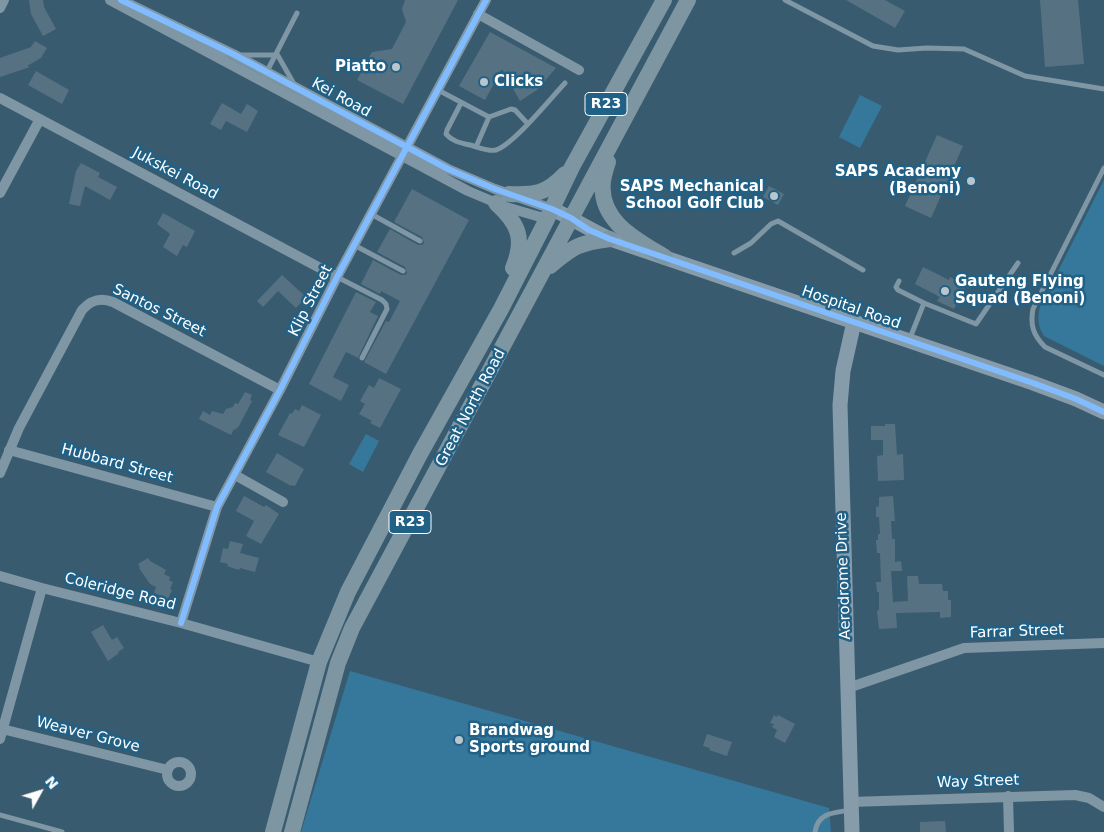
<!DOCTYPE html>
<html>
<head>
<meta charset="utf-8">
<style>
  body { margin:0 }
  #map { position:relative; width:1104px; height:832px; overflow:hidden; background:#385b6f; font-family:"DejaVu Sans",sans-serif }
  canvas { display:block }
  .north { position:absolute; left:15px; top:767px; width:50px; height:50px; -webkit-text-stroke:4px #216186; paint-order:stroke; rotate:51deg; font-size:14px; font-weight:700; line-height:20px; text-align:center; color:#fff }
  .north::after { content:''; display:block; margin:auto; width:18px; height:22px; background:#fff; clip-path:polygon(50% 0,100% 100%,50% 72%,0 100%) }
</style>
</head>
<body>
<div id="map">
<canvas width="1104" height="832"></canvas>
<div class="north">N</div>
</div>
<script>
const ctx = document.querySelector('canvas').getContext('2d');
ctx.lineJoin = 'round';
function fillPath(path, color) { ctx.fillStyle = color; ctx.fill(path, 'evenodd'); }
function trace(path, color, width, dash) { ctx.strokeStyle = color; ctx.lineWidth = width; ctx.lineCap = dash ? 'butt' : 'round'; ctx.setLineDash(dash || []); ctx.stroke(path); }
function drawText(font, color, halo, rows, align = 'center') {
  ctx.font = font + ' "DejaVu Sans",sans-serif'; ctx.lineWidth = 5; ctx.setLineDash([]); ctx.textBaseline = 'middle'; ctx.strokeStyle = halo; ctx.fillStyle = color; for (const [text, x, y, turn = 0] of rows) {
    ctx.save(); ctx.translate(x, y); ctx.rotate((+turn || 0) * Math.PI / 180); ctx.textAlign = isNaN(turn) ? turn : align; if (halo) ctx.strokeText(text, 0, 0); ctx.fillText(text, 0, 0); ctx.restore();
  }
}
const green = new Path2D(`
  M860,95L882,106L860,148L839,137Z
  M1104,180V366L1044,336C1038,326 1037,319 1040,307Z
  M366,434L379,441L363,472L349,464Z
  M350,671L829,808L831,832H301Z`);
const building = new Path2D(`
  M29,0H43L44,7L56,29L43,36L31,14Z
  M405,0H458L403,104L357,80L372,52L392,49L406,22L402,9Z
  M846,0H885L905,11L895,28Z
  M1040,0H1078L1084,64L1045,67Z
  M490,32L556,68L537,90L520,101L502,69L485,100L459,86Z
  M35,41L47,48L41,58L27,66L30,67L0,77V58L31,47Z
  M36,71L69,90L62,104L28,85Z
  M222,103L241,114L247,104L258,111L247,132L226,121L221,130L210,124Z
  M937,135L963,146L931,218L905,206Z
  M81,163L100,173L98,177L117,187L110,200L85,186L80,206L69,204L76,171Z
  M769,186L784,194L778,205L763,197Z
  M412,189L469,220L386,374L364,362L386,321L389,322L400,301L381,291L380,294L361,284L373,260L401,275H405L407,273L405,267L377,252L390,229L418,245H422L424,243L422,237L394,222Z
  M163,213L195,231L187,247L183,245L177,256L163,247L170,234L157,224Z
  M923,267L949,280L950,277L966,285L954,309L937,301L940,297L915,284Z
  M282,275L306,297L296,308L278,291L263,307L257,301Z
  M356,292L376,302L370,312L378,316L358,358L346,352L333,377L349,385L341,401L309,384Z
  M379,378L401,389L380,428L370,423L372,421L359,414L365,404L360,401L369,385L374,388Z
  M245,392L252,395L250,400L252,401L239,426L235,430L234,429L231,435L199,419L203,411L210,415L212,411L223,414L226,409L233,407L235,403L238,404Z
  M302,405L321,415L304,447L278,435L290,413L292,414L295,409L299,411Z
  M885,424H895L897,455L903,454L904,480L878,481L877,456L883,455V440H871V426H885Z
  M277,453L304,469L295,486L292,485L291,486L266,472Z
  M244,496L264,507L266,505L279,514L261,544L246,536L254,521L236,511Z
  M893,496L895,521H891L892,539H895V562L901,561L902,571H891L893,602L908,601L907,576H918L919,584H942L943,591H948V600H951V617L940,618V612L896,613L897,628L879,629L877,612L879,609V592H877L876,582H881L880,553H877L876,540H878V534H880L879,517H876V507L879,506V497Z
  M230,541L243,544L240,553L259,558L255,572L240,568L239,570L227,566L228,564L220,562L223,548L228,549Z
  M148,558L150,561L166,570L164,574L170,577L169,580L173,582L170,589L172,590L168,599L154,593L156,587L150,584L139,568L140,567L138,564Z
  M103,625L112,640L117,637L124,648L118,652L119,653L108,661L91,632Z
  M774,715L777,717L778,715L795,724L785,743L774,737L777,730L772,727L774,724L770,723Z
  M707,734L732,742L727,756L709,750L710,748L703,746Z
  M945,821L946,832H920V822Z`);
const lane = new Path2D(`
  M785,0L873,46L898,50L927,48L964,49L1025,76L1104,89
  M277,54L294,84
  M241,55H276
  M262,81L297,13
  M438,90L489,117L511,109L515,110L528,124
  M461,103L447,130L446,134C453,142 461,143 470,145C478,147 489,152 496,150C513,145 552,97 565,83
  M476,147L489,117
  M1104,168L1033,309C1030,325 1033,335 1045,347L1104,375
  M371,214L420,241
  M354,245L403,271
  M734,253L751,243L771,224L778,221L863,270
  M337,277L382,300L386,304L387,309L362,358
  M899,281L896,287L898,290L924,303L976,324L1018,263
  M910,338L924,303
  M0,815L62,832
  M815,832C818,812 834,813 851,810`);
const street = new Path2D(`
  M110,0L468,191L506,207L547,219
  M121,0L233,54L448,169L495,189L552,209
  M0,8L4,0
  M478,14L579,70
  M0,98L337,277
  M0,193L40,119
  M9,450L217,507
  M0,473L19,428L82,310C91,300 100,297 113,302L280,390
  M235,475L283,502
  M0,576L42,588L181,623L319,662
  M181,623L217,507L280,390L337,277L486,0
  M848,688L964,648L1104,643
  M2,729L168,770
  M0,739L42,588
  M167 774a12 12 0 1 1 24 0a12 12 0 1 1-24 0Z
  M1008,796L1009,832
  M850,802L1075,795L1089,798L1104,807`);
const secondary = new Path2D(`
  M552,209C572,218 590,230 610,239L1033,383L1076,399L1104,412
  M852,832L840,405L843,371L854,322`);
const primary = new Path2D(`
  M608,162C606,168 604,175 603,181C598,221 637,240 665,257
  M509,194C535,195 546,194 565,174
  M496,203C519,224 525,239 513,268
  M550,266C574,246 579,243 610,239
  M273,832L319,662L348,592L420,454L501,309L547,219L572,167L664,0
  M292,832L338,663L352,628L688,0`);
const cycleway = new Path2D(`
  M121,0L233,54L448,169L495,189L552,209L571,218L589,230L610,239L1033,383L1076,399L1104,412
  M181,623L217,507L280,390L337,277L486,0`);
const markers = [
  [396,67,5,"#b9c6cd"],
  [484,82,5,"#b9c6cd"],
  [971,181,5,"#b9c6cd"],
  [774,196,5,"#b9c6cd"],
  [945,291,5,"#b9c6cd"],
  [459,740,5,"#b9c6cd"]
];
const shields = [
  [606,104,42],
  [410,522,42]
];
const shieldNames = [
  ["R23",606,104],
  ["R23",410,522]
];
const poiNames = [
  ["Piatto",386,67],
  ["Clicks",494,82,"left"],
  ["SAPS Academy",961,172],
  ["(Benoni)",961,189],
  ["SAPS Mechanical",764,187],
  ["School Golf Club",764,204],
  ["Gauteng Flying",955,282,"left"],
  ["Squad (Benoni)",955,299,"left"],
  ["Brandwag",469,731,"left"],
  ["Sports ground",469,748,"left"]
];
const streetNames = [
  ["Kei Road",341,98,29],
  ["Jukskei Road",175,174,28],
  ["Klip Street",311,301,-63],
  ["Hospital Road",851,308,19],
  ["Santos Street",159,311,26],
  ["Great North Road",471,408,-62],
  ["Hubbard Street",117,464,15],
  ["Aerodrome Drive",844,576,-92],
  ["Coleridge Road",120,592,14],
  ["Farrar Street",1017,632,-2],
  ["Weaver Grove",88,735,14],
  ["Way Street",978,782,-2]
];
fillPath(green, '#35789c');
fillPath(building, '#567282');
trace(lane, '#7f96a5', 5);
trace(street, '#7f96a5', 10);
trace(secondary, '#869caa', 15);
trace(primary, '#7e95a2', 16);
trace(cycleway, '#80bcff', 6);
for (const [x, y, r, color] of markers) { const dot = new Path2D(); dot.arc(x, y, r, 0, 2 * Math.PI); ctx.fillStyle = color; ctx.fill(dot); trace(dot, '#216186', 2); }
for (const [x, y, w] of shields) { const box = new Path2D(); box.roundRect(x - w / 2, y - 11.5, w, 23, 4); ctx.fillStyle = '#216186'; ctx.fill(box); trace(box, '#fff', 1); }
drawText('bold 14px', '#fff', null, shieldNames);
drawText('bold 15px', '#fff', '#216186', poiNames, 'right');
drawText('15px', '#fff', '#216186', streetNames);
</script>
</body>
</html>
